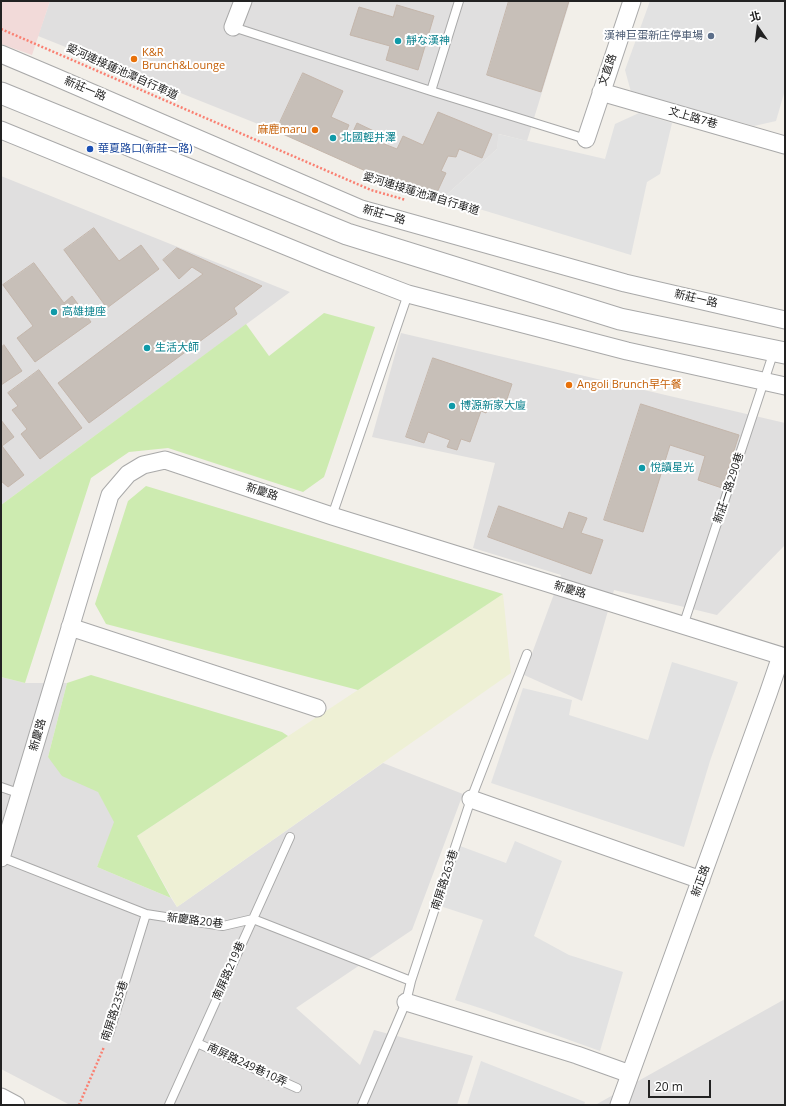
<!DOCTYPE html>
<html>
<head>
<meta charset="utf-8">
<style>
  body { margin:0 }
  #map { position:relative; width:786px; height:1106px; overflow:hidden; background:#f2efe9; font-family:"Open Sans","Noto Sans TC",sans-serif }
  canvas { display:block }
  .frame { position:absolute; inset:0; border:2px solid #222; pointer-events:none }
  .north { position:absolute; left:738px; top:8px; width:40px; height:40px; -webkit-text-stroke:3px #fff; paint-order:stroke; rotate:346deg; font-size:11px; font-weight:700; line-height:16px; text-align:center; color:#222 }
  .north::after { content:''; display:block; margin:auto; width:14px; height:18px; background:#222; clip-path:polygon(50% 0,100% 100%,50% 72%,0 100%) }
  .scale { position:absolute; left:648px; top:1080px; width:63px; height:18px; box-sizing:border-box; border:2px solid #222; border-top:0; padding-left:5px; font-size:12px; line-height:14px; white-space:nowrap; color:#222; -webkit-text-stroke:3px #fff; paint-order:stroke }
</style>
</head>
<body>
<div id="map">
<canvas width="786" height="1106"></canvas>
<div class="frame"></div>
<div class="north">北</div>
<div class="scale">20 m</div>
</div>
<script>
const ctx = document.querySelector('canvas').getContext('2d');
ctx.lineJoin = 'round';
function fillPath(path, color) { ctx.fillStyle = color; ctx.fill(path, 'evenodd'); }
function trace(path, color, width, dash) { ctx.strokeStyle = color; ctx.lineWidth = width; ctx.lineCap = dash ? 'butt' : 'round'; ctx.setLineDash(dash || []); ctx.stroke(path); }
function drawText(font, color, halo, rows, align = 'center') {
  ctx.font = font + ' "Open Sans","Noto Sans TC","Noto Sans JP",sans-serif'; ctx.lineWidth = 4; ctx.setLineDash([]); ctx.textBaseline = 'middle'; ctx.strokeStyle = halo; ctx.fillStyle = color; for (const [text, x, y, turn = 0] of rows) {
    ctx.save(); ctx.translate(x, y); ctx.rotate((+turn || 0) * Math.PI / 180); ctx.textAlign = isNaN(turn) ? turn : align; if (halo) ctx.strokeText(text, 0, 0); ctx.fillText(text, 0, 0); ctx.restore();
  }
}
const residential = new Path2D(`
  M50,1H430L434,2V1H570L527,141L499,134L497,149L443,198L38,36Z
  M1,176L290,292L1,505Z
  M401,333L785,423V545L717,615L614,590L582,701L524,675L561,575L473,548L495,463L372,437Z
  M1,677L25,683H67L48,757L98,791L115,822L97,867L171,898L177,907L383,763L463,794L412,930L296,1008L360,1065L374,1030L473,1056L457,1105H70L1,1069Z
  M785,999V1105H597V1104Z`);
const commercial = new Path2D(`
  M1,1H50L32,55L1,44Z`);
const farmland = new Path2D(`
  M503,594L511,673L177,907L137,836Z`);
const grass = new Path2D(`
  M324,313L375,327L324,477L303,492L168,448L129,452L91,478L25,683L1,677V505L246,324L269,356Z
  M146,486L503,594L358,690L106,624L95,604L128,501Z
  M91,675L282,732L288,736L137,836L171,898L97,867L114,822L98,792L62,776L48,757L67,683Z`);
const parking = new Path2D(`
  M650,1H785V90L776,121L754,126L631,92L625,70Z
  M639,113L672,123L660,174L647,182L631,255L443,198L497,149L498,134L605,159L615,124Z
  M672,662L738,682L710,761L684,847L491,783L523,688L572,700L569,715L648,740Z
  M515,841L562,861L534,936L569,955L623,972L600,1051L483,1009L455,1000L483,920L440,906L460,846L506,863Z
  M481,1061L585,1102L584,1105H467Z`);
const building = new Path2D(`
  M509,1H569L541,92L487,75Z
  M397,5L434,16L418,70L386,60L390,46L350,35L359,7L393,17Z
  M303,73L343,91L331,117L349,125L345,134L351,136L357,123L378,133L374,140L397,149L403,136L423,145L438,112L492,134L482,158L459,149L456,157L448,156L441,171L446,173L433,201L276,131Z
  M94,228L119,261L141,245L159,269L107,308L64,250Z
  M177,248L262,286L234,308L237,314L89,423L58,383L203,274L192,267L179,279L163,260Z
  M34,263L64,303L72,296L91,322L35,362L17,338L33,326L3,285Z
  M4,345L22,371L1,385V348Z
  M433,358L512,384L506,402L492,397L486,413L481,411L470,442L461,439L457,450L447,447L450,440L428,432L424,443L406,437Z
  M39,370L82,428L40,459L21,434L27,429L12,410L18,406L8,393Z
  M641,404L739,435L722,488L698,480L705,456L670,445L643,532L604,520Z
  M1,420L14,437L2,446L24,475L8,487L1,481Z
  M499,506L563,529L569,512L587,518L581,533L603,540L591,574L488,537Z`);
const path = new Path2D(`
  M1,29L371,190L406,200
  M79,1105L104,1047`);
const service = new Path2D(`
  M233,27L431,91L586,139
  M431,91L459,1
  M332,516L408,294
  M683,626L774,351
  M1,787L21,794
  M1,857L146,914L223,926L253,919L411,981
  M109,1034L146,914
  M197,1043L297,1088
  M169,1105L290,837
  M362,1105L406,1002L411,981L471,799L527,654`);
const minor = new Path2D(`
  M233,27L243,1
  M1,54L53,76L361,209L625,283L785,320
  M601,92L785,145
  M1,130L327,263L408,294L627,351L785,386
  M586,139L632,1
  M70,627L317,708
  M471,799L701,880
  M1,858L110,495L128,474L143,465L165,460L332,516L785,657
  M406,1002L577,1055L630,1074
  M1,1097L16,1105
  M619,1105L768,694L781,656`);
const tertiary = new Path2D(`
  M1,93L347,234L620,319L785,353`);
const markers = [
  [711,36,4,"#5c6f8a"],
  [398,41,4,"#0f9aa8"],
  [134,59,4,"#e8710a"],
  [315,130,4,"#e8710a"],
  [333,138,4,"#0f9aa8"],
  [90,149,4,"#1a4fb4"],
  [54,312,4,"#0f9aa8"],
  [147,348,4,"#0f9aa8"],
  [569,385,4,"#e8710a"],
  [452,406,4,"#0f9aa8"],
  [642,468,4,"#0f9aa8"]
];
const serviceNames = [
  ["漢神巨蛋新庄停車場",703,36]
];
const cultureNames = [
  ["靜な漢神",406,41],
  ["北國輕井澤",341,138],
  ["高雄捷座",62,312],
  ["生活大師",155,348],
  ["博源新家大廈",460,406],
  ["悅讀星光",650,468]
];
const foodNames = [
  ["K&R",142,53],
  ["Brunch&Lounge",142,66],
  ["麻鹿maru",307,130,"right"],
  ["Angoli Brunch早午餐",577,385]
];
const streetNames = [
  ["文直路",608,70,-71],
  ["愛河連接蓮池潭自行車道",122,72,24],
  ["新莊一路",85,89,23],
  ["文上路7巷",693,118,16],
  ["愛河連接蓮池潭自行車道",421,194,17],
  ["新莊一路",384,215,16],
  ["新莊一路",696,299,13],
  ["新莊一路290巷",729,488,-72],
  ["新慶路",262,492,18],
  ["新慶路",570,590,17],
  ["新慶路",38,735,-74],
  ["南屏路263巷",445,880,-72],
  ["新正路",701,881,-70],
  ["新慶路20巷",195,921,7],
  ["南屏路219巷",229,971,-66],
  ["南屏路235巷",115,1011,-72],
  ["南屏路249巷10弄",247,1065,25]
];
const transitNames = [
  ["華夏路口(新莊一路)",98,149]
];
fillPath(residential, '#e0dfdf');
fillPath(commercial, '#f2dad9');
fillPath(farmland, '#eef0d5');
fillPath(grass, '#cdebb0');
fillPath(parking, '#e2e2e2');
fillPath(building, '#c7bfb8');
trace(building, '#c4b6ab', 1);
trace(service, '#a9a9a9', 10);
trace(minor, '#a9a9a9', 19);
trace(tertiary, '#a9a9a9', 23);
trace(path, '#fa8072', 2.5, [2, 2]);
trace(service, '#fff', 8);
trace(minor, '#fff', 17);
trace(tertiary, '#fff', 21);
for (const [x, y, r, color] of markers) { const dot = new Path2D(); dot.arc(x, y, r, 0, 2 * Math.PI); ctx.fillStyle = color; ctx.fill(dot); trace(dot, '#fff', 1.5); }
drawText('11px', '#4e5e75', '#fff', serviceNames, 'right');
drawText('11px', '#0d838f', '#fff', cultureNames, 'left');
drawText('11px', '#c56008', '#fff', foodNames, 'left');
drawText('11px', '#222', '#fff', streetNames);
drawText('11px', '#164399', '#fff', transitNames, 'left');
</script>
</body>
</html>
